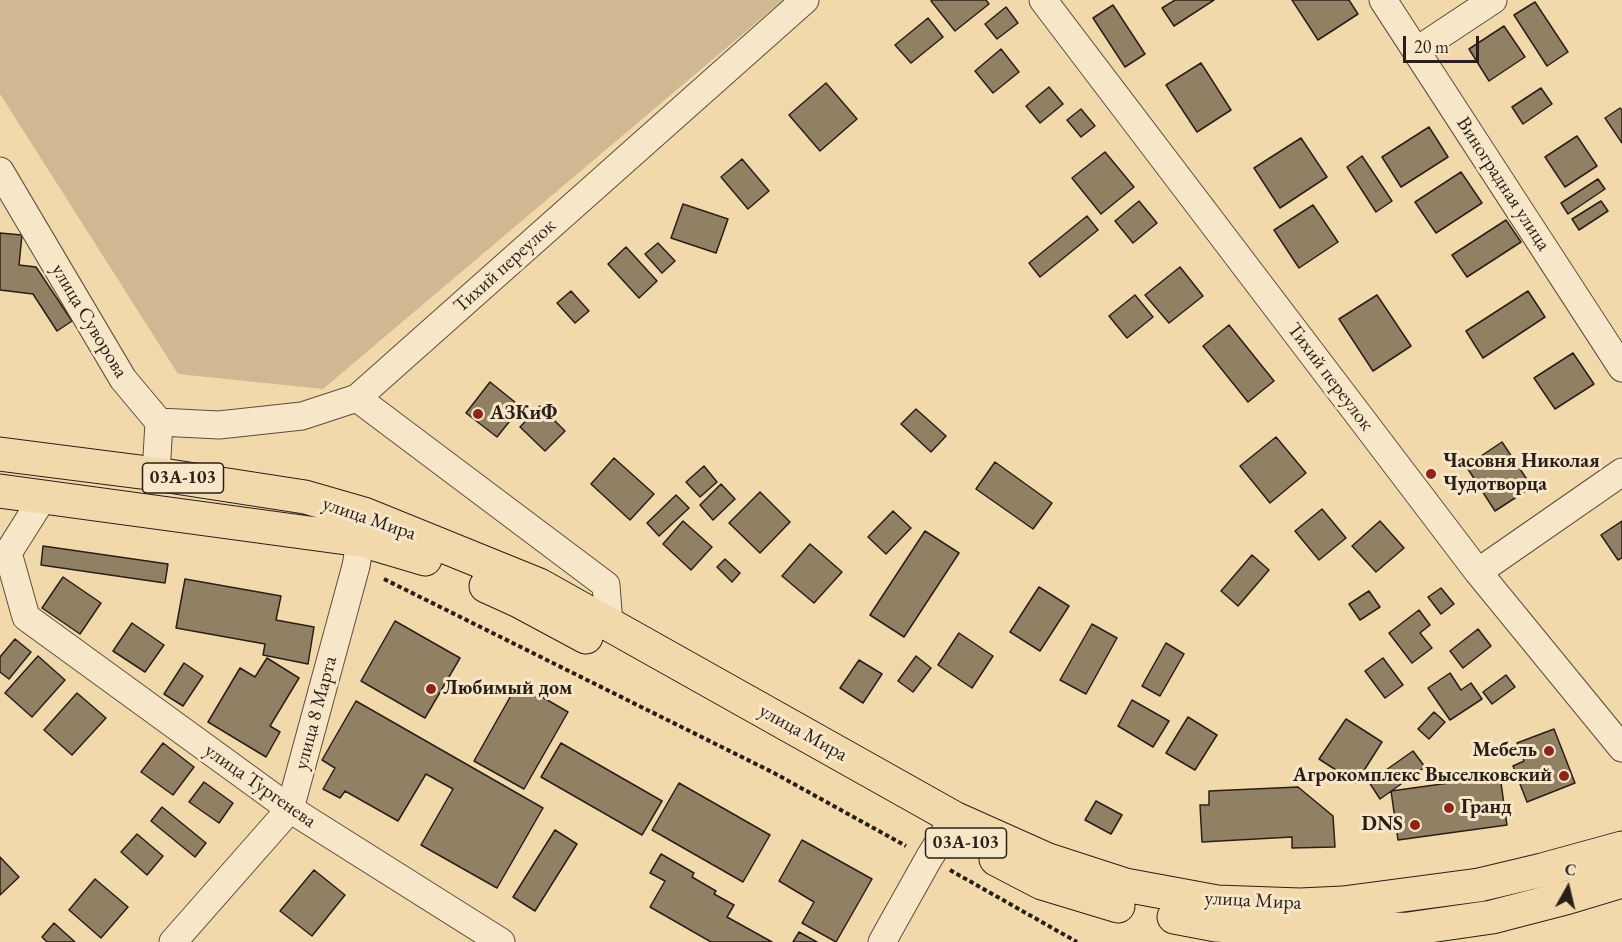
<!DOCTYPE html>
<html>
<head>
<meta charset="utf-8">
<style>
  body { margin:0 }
  #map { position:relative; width:1622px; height:942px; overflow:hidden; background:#f2d9ab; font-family:"EB Garamond",serif }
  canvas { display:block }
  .north { position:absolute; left:1538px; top:858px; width:60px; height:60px; -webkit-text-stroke:4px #f7e6c8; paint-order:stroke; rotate:8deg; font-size:16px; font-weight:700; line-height:24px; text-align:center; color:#2a1f18 }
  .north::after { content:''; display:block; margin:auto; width:21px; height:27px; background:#2a1f18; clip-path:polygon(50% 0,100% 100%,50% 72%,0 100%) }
  .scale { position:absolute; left:1403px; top:36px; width:76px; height:27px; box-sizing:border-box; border:3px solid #2a1f18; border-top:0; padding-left:8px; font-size:18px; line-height:21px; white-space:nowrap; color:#2a1f18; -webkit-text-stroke:4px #f7e6c8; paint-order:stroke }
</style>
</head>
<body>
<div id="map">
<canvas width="1622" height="942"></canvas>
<div class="north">С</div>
<div class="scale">20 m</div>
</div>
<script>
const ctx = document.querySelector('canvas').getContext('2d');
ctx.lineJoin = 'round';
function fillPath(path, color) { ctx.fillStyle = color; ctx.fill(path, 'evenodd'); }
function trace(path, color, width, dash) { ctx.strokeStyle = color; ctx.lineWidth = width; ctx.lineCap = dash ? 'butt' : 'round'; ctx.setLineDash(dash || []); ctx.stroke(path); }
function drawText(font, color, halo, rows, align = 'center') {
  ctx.font = font + ' "EB Garamond",serif'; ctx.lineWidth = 6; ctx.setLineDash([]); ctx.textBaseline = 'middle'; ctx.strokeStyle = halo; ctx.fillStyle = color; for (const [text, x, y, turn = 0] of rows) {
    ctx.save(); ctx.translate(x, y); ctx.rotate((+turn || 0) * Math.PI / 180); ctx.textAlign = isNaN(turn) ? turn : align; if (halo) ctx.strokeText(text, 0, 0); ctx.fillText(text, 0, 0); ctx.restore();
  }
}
const green = new Path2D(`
  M0,0H783L323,389L178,374L0,94Z`);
const building = new Path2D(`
  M932,0H986L989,4L955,31L931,1Z
  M1175,0H1214L1174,26L1162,8Z
  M1292,0H1349L1358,14L1318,40Z
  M1535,2L1568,52L1547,66L1514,15Z
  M1113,5L1145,54L1125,67L1093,18Z
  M1006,7L1018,23L997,39L985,24Z
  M928,18L943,37L911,63L895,45Z
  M1504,26L1525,57L1489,81L1469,49Z
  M1001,49L1019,72L993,93L975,71Z
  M1201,63L1231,110L1197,132L1166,85Z
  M826,83L857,119L820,151L789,115Z
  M1049,87L1063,104L1040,123L1026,106Z
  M1541,88L1552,104L1523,124L1512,107Z
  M1620,108L1622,110V143L1605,118Z
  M1081,109L1095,126L1081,137L1067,120Z
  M1429,127L1448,157L1401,187L1382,157Z
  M1577,136L1597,166L1565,187L1545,157Z
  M1301,138L1327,177L1280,208L1254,168Z
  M1105,152L1134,187L1101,214L1072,178Z
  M1362,156L1392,201L1376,212L1347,167Z
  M742,159L769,191L748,209L721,177Z
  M1461,172L1482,203L1436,233L1415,202Z
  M1598,179L1605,189L1568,214L1561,203Z
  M1139,201L1157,223L1133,243L1115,221Z
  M1601,201L1608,211L1579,230L1572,219Z
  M683,204L728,219L716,253L671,238Z
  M1313,205L1338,242L1299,268L1274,230Z
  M1087,216L1098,230L1040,277L1029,263Z
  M1506,220L1521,242L1467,277L1452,255Z
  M0,233L22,235L19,265L36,267L72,321L57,331L33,294L0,290Z
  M658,243L675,261L662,273L645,254Z
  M626,247L657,281L639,298L608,264Z
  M1180,267L1203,296L1169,323L1145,295Z
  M571,291L589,311L575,323L557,303Z
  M1528,291L1545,317L1483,358L1466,331Z
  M1135,295L1153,317L1127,338L1109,316Z
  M1377,295L1411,346L1373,371L1339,319Z
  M1229,325L1274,381L1248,402L1203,346Z
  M1573,353L1594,384L1555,409L1534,378Z
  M490,382L521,407L497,437L466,413Z
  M540,406L565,431L545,451L520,427Z
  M916,409L946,436L931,452L901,424Z
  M1276,437L1306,473L1270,503L1240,466Z
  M1502,442L1532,487L1495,511L1466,466Z
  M614,458L654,494L630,520L591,484Z
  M995,462L1052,503L1033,529L976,489Z
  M704,466L717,482L700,497L686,482Z
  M721,484L735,499L713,520L700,505Z
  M760,492L790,522L760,553L729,523Z
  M676,495L689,508L659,536L647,523Z
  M1322,509L1346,538L1319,560L1295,531Z
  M893,511L911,528L886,554L868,537Z
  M683,521L712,547L691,570L663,544Z
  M1380,521L1404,548L1376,572L1352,546Z
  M1622,521V558L1618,560L1601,535Z
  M925,531L959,553L904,637L870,615Z
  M810,544L842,572L814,603L782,576Z
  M43,546L168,564L165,583L41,565Z
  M1252,555L1269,570L1238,606L1221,591Z
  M725,559L740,573L732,582L717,567Z
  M63,577L101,603L80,634L42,608Z
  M185,579L281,596L276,620L314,627L308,664L263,655L265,644L176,628Z
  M1039,587L1069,606L1040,651L1010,632Z
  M1441,588L1454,604L1441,614L1428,597Z
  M1369,591L1380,607L1360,620L1349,604Z
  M1419,610L1430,625L1420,633L1432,648L1412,663L1389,633Z
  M395,621L460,658L425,718L361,681Z
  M132,623L164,645L145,672L113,651Z
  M1092,624L1117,638L1086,694L1060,680Z
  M1478,629L1491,646L1463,668L1450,651Z
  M959,633L993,656L972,688L938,665Z
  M15,639L31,652L9,679L0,672V657Z
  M1166,643L1184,654L1160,696L1142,686Z
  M38,656L65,680L32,717L5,693Z
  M916,656L931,668L913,692L898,681Z
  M267,658L299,678L270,726L280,732L266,757L208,722L240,668L255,677Z
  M1383,658L1403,685L1385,698L1365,671Z
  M859,660L882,674L863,703L840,688Z
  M184,663L203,676L183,706L164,694Z
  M1450,673L1461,690L1471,683L1482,699L1450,720L1428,688Z
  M1506,675L1515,687L1492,704L1483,692Z
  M518,683L568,712L524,789L474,761Z
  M77,693L106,718L72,755L44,730Z
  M1132,700L1169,721L1153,747L1118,726Z
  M356,701L543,808L497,888L421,845L453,789L426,774L398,821L345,791L340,798L323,789L335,768L322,760Z
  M1434,712L1445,722L1429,739L1418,729Z
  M1188,717L1217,735L1195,770L1166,753Z
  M1346,719L1382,742L1356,783L1319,759Z
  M1554,729L1575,783L1527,802L1513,766L1524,761L1517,743Z
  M163,743L194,767L173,795L141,772Z
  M561,743L662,801L642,835L541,777Z
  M1413,751L1425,767L1380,799L1369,782Z
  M1500,776L1507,825L1398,840L1391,791Z
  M204,782L233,803L219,823L189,802Z
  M679,783L770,835L743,882L652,830Z
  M1298,787L1333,816L1335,847L1292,848V837L1202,842L1200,805H1209V791Z
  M1096,801L1122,815L1111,834L1085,820Z
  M162,807L206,843L195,857L151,821Z
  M555,830L577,844L535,911L513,897Z
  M137,834L163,856L147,875L121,852Z
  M802,840L872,879L836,942L802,923L814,902L779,881Z
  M661,854L694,873L692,877L716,891L714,894L734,905L727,917L772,942H711L650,907L665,881L650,873Z
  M0,857L19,877L0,895Z
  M314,870L345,895L312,936L280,911Z
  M95,879L128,907L101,938L69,910Z
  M54,923L75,942H47L42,937Z
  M799,932L817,942H793Z`);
const path = new Path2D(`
  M384,579L774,773L906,846
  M950,870L1077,942`);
const minor = new Path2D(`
  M1043,0L1478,572L1622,748
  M1383,0L1622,368
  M1416,51L1493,0
  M0,171L123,379L159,422L156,474
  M357,398L606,585L609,624
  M159,422L219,425L302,416L357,398L805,0
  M44,496L8,553L26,617L290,809L501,942
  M1478,572L1622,472
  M173,942L290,809L356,566L364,520
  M882,942L929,858L954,818`);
const major = new Path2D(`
  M0,454L156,474L305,497L364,514L539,585L954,818L1048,860L1125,885L1217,902L1300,905L1343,903L1479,885L1542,870L1622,848
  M0,491L361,540L425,559
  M486,586L519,601L586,637
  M996,859L1042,883L1118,906
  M1174,917L1216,925L1302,931L1408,929L1492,917L1569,897L1622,881`);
const markers = [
  [478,414,6,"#8f2418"],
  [1431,474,6,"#8f2418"],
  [431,689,6,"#8f2418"],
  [1549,751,6,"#8f2418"],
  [1564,776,6,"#8f2418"],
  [1449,808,6,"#8f2418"],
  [1415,825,6,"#8f2418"]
];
const shields = [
  [183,478,81],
  [966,843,81]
];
const shieldNames = [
  ["03А-103",183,478],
  ["03А-103",966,843]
];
const streetNames = [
  ["Виноградная улица",1503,184,57],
  ["Тихий переулок",505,266,-42],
  ["улица Суворова",89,321,59],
  ["Тихий переулок",1330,377,53],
  ["улица Мира",369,519,19],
  ["улица 8 Марта",316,713,-75],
  ["улица Мира",803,733,29],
  ["улица Тургенева",260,786,35],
  ["улица Мира",1253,901,3]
];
const poiNames = [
  ["АЗКиФ",490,414],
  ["Часовня Николая",1443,462],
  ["Чудотворца",1443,485],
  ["Любимый дом",443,689],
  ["Мебель",1537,751,"right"],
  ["Агрокомплекс Выселковский",1552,776,"right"],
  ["Гранд",1461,808],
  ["DNS",1403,825,"right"]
];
fillPath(green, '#d0b992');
fillPath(building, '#928064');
trace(building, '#2a1f18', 1.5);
trace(minor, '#5c4e3d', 29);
trace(major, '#2a1f18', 35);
trace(path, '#2a1f18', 4, [4.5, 3]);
trace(minor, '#f7e6c8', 27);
trace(major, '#f2d9ab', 33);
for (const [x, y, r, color] of markers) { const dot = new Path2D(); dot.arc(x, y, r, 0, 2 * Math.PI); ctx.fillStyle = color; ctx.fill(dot); trace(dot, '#f7e6c8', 2); }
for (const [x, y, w] of shields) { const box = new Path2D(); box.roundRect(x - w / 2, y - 15, w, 30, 4.5); ctx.fillStyle = '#f7e6c8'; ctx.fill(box); trace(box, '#2a1f18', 1.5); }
drawText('bold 18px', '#2a1f18', null, shieldNames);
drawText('20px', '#2a1f18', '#f7e6c8', streetNames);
drawText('bold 20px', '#2a1f18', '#f7e6c8', poiNames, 'left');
</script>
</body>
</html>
